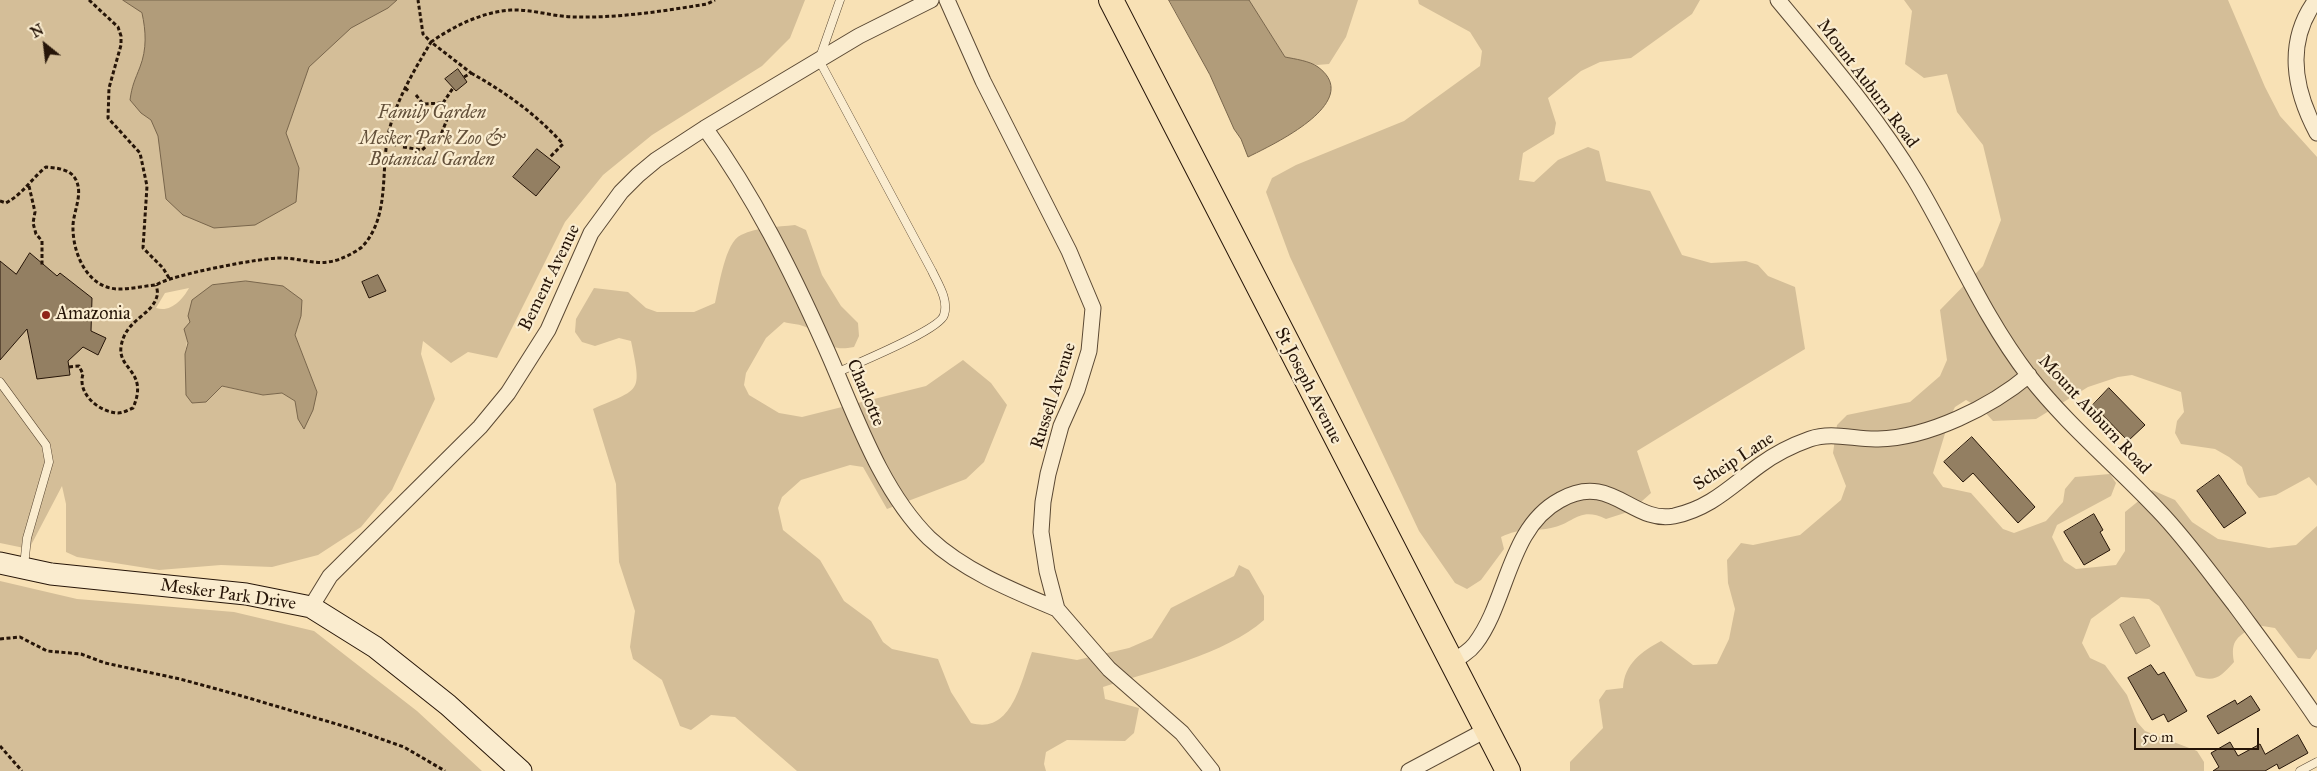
<!DOCTYPE html>
<html>
<head>
<meta charset="utf-8">
<style>
  body { margin:0 }
  #map { position:relative; width:2317px; height:771px; overflow:hidden; background:#f8e1b5; font-family:"IM FELL Great Primer",serif }
  canvas { display:block }
  .north { position:absolute; left:20px; top:20px; width:50px; height:50px; -webkit-text-stroke:4px #faeccf; paint-order:stroke; rotate:331deg; font-size:14px; font-weight:700; line-height:20px; text-align:center; color:#261508 }
  .north::after { content:''; display:block; margin:auto; width:18px; height:22px; background:#261508; clip-path:polygon(50% 0,100% 100%,50% 72%,0 100%) }
  .scale { position:absolute; left:2134px; top:728px; width:125px; height:22px; box-sizing:border-box; border:2px solid #261508; border-top:0; padding-left:6px; font-size:15px; line-height:18px; white-space:nowrap; color:#261508; -webkit-text-stroke:4px #faeccf; paint-order:stroke }
</style>
</head>
<body>
<div id="map">
<canvas width="2317" height="771"></canvas>
<div class="north">N</div>
<div class="scale">50 m</div>
</div>
<script>
const ctx = document.querySelector('canvas').getContext('2d');
ctx.lineJoin = 'round';
function fillPath(path, color) { ctx.fillStyle = color; ctx.fill(path, 'evenodd'); }
function trace(path, color, width, dash) { ctx.strokeStyle = color; ctx.lineWidth = width; ctx.lineCap = dash ? 'butt' : 'round'; ctx.setLineDash(dash || []); ctx.stroke(path); }
function drawText(font, color, halo, rows, align = 'center') {
  ctx.font = font + ' "IM FELL Great Primer",serif'; ctx.lineWidth = 4.5; ctx.setLineDash([]); ctx.textBaseline = 'middle'; ctx.strokeStyle = halo; ctx.fillStyle = color; for (const [text, x, y, turn = 0] of rows) {
    ctx.save(); ctx.translate(x, y); ctx.rotate((+turn || 0) * Math.PI / 180); ctx.textAlign = isNaN(turn) ? turn : align; if (halo) ctx.strokeText(text, 0, 0); ctx.fillText(text, 0, 0); ctx.restore();
  }
}
const green = new Path2D(`
  M0,0H805L790,38L762,66L652,135L603,175L565,222L497,358L468,352L451,363L423,341L421,354L435,399L392,490L361,527L318,555L272,567L221,565L159,570L77,557L66,552V504L62,486L29,549L0,543ZM189,288C183,299 171,313 156,308L165,293ZM301,316L295,335L317,392L298,419L295,401L282,393L263,395L221,386L206,402L186,395L185,354L190,322Z
  M1249,0H1358L1346,37L1329,64L1317,65L1285,57Z
  M1418,0H1700L1692,14L1631,58L1600,62L1581,71L1548,98L1556,123L1554,134L1523,153L1519,180L1534,182L1558,160L1588,147L1599,151L1606,181L1650,191L1682,255L1711,263L1746,261L1758,265L1768,276L1795,287L1805,349L1637,451L1651,493L1631,511L1606,519C1579,506 1574,524 1551,528C1530,532 1522,527 1501,537L1504,549L1481,580L1467,589L1455,583L1419,531L1290,257L1266,192L1272,178L1296,165L1404,121L1480,66L1482,51L1470,32L1419,4Z
  M1904,0H2228L2265,87L2280,116L2317,157V486L2309,477L2276,495L2259,498L2247,484L2242,467L2229,457L2215,449L2181,444L2175,433L2177,421L2184,412L2181,392L2132,375L2118,377L2088,387L2036,419L1993,421L1983,410L1966,400L1955,407L1950,417L1933,473L1943,487L1971,493L2003,529L2014,533L2046,521L2063,502L2065,489L2075,477L2110,474L2116,483L2111,496L2057,525L2052,537L2064,561L2076,569L2116,565L2125,551V512L2152,490L2175,500L2192,522L2218,539L2269,548L2296,545L2317,526V649L2310,659L2298,658L2275,628L2256,625C2238,637 2230,639 2234,662C2221,676 2216,683 2196,676L2159,606L2149,599L2121,597L2091,619L2082,643L2090,658L2105,665L2127,695L2137,722L2145,731L2197,751L2204,762V771H1570V762L1603,728L1599,700L1606,690L1623,688C1624,664 1642,651 1661,641L1693,665L1717,664L1729,639L1735,609L1728,583L1727,560L1741,543L1753,545L1800,535L1841,500L1846,486L1833,453L1837,425L1847,415L1910,402L1940,376L1947,360L1940,310L1983,266L2001,220L1983,145L1957,112L1947,74L1924,78L1905,64L1912,11Z
  M795,225L806,230L822,275L841,306L858,323L859,336L854,347C826,353 828,338 808,328C801,324 791,324 784,322L766,338L746,373L744,385L749,395L779,413L802,417L926,386L963,360L991,383L1007,405L984,462L966,479L887,509L863,467L850,465L801,480L782,497L778,508L783,530L820,560L844,601L871,621L883,642L892,649L938,659L951,692L971,723C1012,735 1021,681 1032,652L1077,660L1129,648L1152,638L1171,608L1234,576L1239,565L1249,570L1264,596V620C1226,654 1152,671 1103,687L1105,699L1139,708L1134,733L1125,741L1067,740L1046,752L1044,764L1046,771H797L735,717L711,715L691,730L680,726L662,680L633,659L630,647L635,611L619,562L616,484L593,409C641,388 642,394 631,341L619,338L595,346L582,342L575,332L576,319L594,288L628,292L646,308L657,312H694L715,303C719,287 725,242 741,235C758,227 777,227 795,225Z
  M0,581L77,599L234,612L314,631L417,711L482,771H0Z`);
const water = new Path2D(`
  M123,0H397L388,8L351,28L309,67L286,133L299,168L296,202L255,225L214,228L183,215L166,199L158,136L151,120L141,113L130,100C132,85 135,80 140,67C147,49 146,31 142,13Z
  M1169,0H1249L1285,57C1295,59 1310,61 1318,67C1365,102 1272,145 1248,157L1241,139L1234,129L1210,75Z
  M246,281L283,286L302,300L301,316L295,335L317,392L313,410L304,429L298,419L295,401L282,393L263,395L222,386L206,402L192,403L186,395L185,354L188,343L184,329L190,322L188,316L192,300L212,285Z
  M2134,617L2150,646L2136,654L2120,625Z`);
const building = new Path2D(`
  M458,69L467,82L456,91L445,79Z
  M537,149L560,167L536,196L513,177Z
  M30,253L57,276L60,273L92,298L91,331L106,338L98,355L83,347L68,361L70,375L37,379L27,329L0,360V261L16,274Z
  M378,275L386,291L369,298L362,282Z
  M2109,388L2145,425L2128,441L2093,405Z
  M1972,437L2035,507L2018,523L1973,473L1963,482L1944,462Z
  M2219,475L2246,513L2224,528L2197,491Z
  M2094,514L2103,530L2100,532L2110,550L2084,565L2064,532Z
  M2151,665L2158,675L2164,672L2187,711L2168,722L2164,714L2152,720L2128,678Z
  M2251,696L2260,710L2218,734L2207,716L2235,700L2237,704Z
  M2298,735L2308,753L2279,769L2277,764L2265,771H2213L2219,767L2211,753L2230,742L2238,756L2260,744L2265,754Z`);
const path = new Path2D(`
  M89,0L118,27L121,36V45L109,88L108,118L140,153L147,186L143,248L163,268L169,278
  M471,73C505,92 536,114 563,144L549,158
  M464,77L471,73L431,42C454,26 482,12 511,10C532,9 554,17 575,17C619,18 664,11 707,4L715,0
  M405,88L410,92
  M416,95L423,104L443,103
  M388,143L396,145
  M403,147L422,150L432,141L440,137L448,117L443,103L453,88
  M29,186L35,212L33,223L36,234L42,241V265
  M0,201L6,203C24,193 31,179 46,167C57,168 71,169 76,180C83,194 74,210 73,225C72,252 87,289 119,289C131,289 144,286 156,285C170,275 264,257 282,258C309,259 322,269 349,255C353,253 358,250 362,247C392,215 379,166 390,127C398,97 415,69 431,42L423,34L418,0
  M69,367L79,366L83,374C77,393 98,412 118,413C123,413 128,410 133,408C149,371 118,370 121,347C125,319 152,316 157,296C158,293 157,288 156,285
  M0,639L20,637L47,651L81,654L105,663L180,679L235,694L350,728L404,747L445,771
  M0,746L22,771`);
const lane = new Path2D(`
  M836,373C855,364 940,330 944,315C949,300 938,284 932,271L819,60L840,0
  M0,382L46,445L49,462L27,538L24,566
  M2300,771L2317,762`);
const street = new Path2D(`
  M947,0L983,81L1069,251L1093,308L1089,351L1077,390L1061,426L1048,474L1043,502L1041,532L1047,571L1057,609L1109,669L1182,733L1212,771
  M1778,0C1826,58 1876,115 1915,180C1954,245 1982,315 2029,376C2067,425 2116,465 2158,510C2186,539 2210,573 2235,605C2263,643 2291,680 2317,719
  M2316,0C2285,42 2294,90 2317,133
  M705,128C754,196 791,270 825,346C853,408 879,489 929,538C964,571 1014,591 1057,609
  M311,607L330,576L480,427L508,393L548,330L591,233L621,192L638,175L656,160L705,128L859,36L931,0
  M1451,662C1460,657 1469,652 1475,644C1508,601 1508,528 1560,500C1611,471 1632,524 1674,516C1711,508 1731,486 1760,465C1775,454 1793,445 1810,439C1832,431 1856,440 1878,439C1928,438 1991,407 2029,375
  M1409,771L1486,730`);
const secondary = new Path2D(`
  M0,563L51,574L246,594L311,607L375,647L448,705L521,771`);
const primary = new Path2D(`
  M1111,0L1508,771`);
const markers = [
  [46,315,5,"#8f2418"]
];
const streetNames = [
  ["Mount Auburn Road",1867,84,53],
  ["Bement Avenue",550,278,-64],
  ["St Joseph Avenue",1308,386,63],
  ["Charlotte",865,393,67],
  ["Russell Avenue",1054,396,-72],
  ["Mount Auburn Road",2094,415,47],
  ["Scheip Lane",1734,462,-33],
  ["Mesker Park Drive",228,595,8]
];
const parkNames = [
  ["Family Garden",432,114],
  ["Mesker Park Zoo &",432,140],
  ["Botanical Garden",432,161]
];
const poiNames = [
  ["Amazonia",56,315]
];
fillPath(green, '#d4be98');
fillPath(water, '#b19c7a');
trace(water, '#79664c', 1);
fillPath(building, '#937f62');
trace(building, '#261508', 1);
trace(lane, '#5a4833', 9);
trace(street, '#5a4833', 17);
trace(secondary, '#261508', 23);
trace(primary, '#261508', 26);
trace(path, '#261508', 3, [4, 2.5]);
trace(lane, '#faeccf', 8);
trace(street, '#faeccf', 15);
trace(secondary, '#faeccf', 21);
trace(primary, '#f8e1b5', 24);
for (const [x, y, r, color] of markers) { const dot = new Path2D(); dot.arc(x, y, r, 0, 2 * Math.PI); ctx.fillStyle = color; ctx.fill(dot); trace(dot, '#faeccf', 2); }
drawText('18px', '#261508', '#faeccf', streetNames);
drawText('italic 18px', '#63503a', '#faeccf', parkNames);
drawText('18px', '#261508', '#faeccf', poiNames, 'left');
</script>
</body>
</html>
